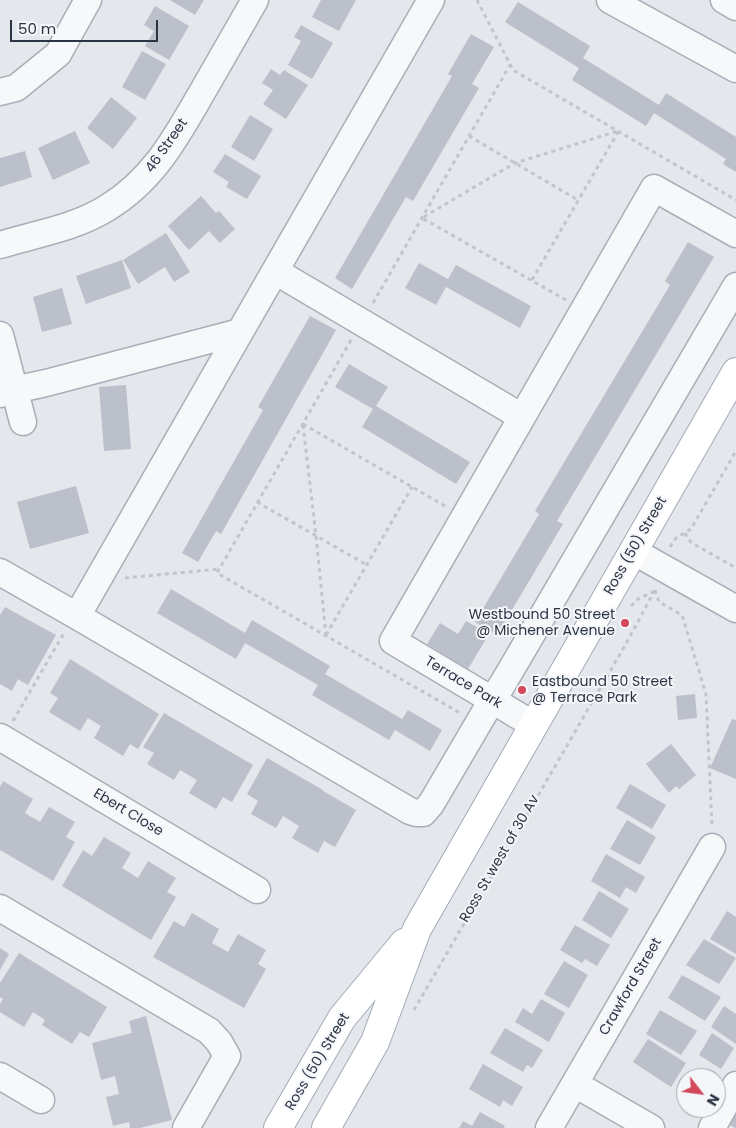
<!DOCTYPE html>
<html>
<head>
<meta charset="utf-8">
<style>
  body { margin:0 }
  #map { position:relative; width:736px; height:1128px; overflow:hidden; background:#e4e7ec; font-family:Poppins,sans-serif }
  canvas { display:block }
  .north { position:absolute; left:676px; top:1068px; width:50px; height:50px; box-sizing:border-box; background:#f4f6f9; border:1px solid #a4a8b1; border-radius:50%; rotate:120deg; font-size:14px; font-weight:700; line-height:20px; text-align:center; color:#2b3445 }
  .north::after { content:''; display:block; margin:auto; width:18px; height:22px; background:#d1495b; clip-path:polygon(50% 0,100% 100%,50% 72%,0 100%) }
  .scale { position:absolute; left:10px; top:20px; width:148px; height:22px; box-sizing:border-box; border:2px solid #2b3445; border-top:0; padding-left:6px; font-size:15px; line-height:18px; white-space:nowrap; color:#2b3445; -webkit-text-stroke:4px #f4f6f9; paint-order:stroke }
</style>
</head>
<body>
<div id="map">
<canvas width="736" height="1128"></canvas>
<div class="north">N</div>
<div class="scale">50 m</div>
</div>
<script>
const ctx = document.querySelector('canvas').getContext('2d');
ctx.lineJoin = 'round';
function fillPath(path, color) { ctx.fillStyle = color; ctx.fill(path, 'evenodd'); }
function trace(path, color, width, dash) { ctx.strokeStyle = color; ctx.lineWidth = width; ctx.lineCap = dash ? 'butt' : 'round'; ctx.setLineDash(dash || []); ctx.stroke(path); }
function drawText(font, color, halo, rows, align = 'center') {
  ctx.font = font + ' Poppins,sans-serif'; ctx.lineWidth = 4; ctx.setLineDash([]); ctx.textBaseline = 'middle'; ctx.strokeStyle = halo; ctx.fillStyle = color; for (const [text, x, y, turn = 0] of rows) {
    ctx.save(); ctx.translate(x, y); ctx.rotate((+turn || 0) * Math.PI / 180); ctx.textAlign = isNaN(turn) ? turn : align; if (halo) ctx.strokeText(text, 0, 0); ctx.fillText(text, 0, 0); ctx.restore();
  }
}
const building = new Path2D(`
  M170,0H204L195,15Z
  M321,0H356L339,31L312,17Z
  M518,2L590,46L583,58L659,105L666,93L736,137V172L723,164L726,159L654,113L646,126L572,80L579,68L505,22Z
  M155,6L189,26L169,60L145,46L154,31L144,25Z
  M301,25L333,43L312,79L288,65L301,41L294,37Z
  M471,34L494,47L472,84L479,88L413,201L406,197L352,289L335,278L452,76L448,74Z
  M142,51L166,64L145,100L122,87Z
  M271,69L280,75L284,70L308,85L286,119L263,104L273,90L262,83Z
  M111,97L137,118L113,149L87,128Z
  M250,115L273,129L254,161L231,147Z
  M75,131L90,163L53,180L38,148Z
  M25,151L32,177L0,187V158Z
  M225,154L261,176L247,199L226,187L229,182L213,172Z
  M201,196L216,213L219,211L235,229L220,243L209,231L189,250L168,226Z
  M166,233L190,272L174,282L165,267L138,284L123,260Z
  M688,242L714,257L557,521L563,524L497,635L475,622L539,514L535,511L670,285L665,281Z
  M122,260L131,288L86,304L76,276Z
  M419,263L448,279L456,265L531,306L520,328L446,287L436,305L405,288Z
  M62,288L72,324L42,332L33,297Z
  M310,316L336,330L221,534L216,531L198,562L182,553L263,410L258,407Z
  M349,364L388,387L376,406L470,462L456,484L362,427L373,409L335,387Z
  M126,385L131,449L104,451L99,387Z
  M76,486L89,533L30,549L17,502Z
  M171,589L245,633L252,620L330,666L325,674L402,719L408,710L442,730L430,751L395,730L389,740L312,695L318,685L245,643L236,659L157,613Z
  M5,607L56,635L28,685L18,679L12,691L0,684V615Z
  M466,621L489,634L468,669L427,644L440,623L458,634Z
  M70,659L159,714L138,749L130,744L123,756L94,738L101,726L88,718L80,731L49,712L58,698L50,693Z
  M695,694L697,718L678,720L676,696Z
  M164,713L253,765L232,802L223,797L216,809L189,793L197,780L180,770L174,780L147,764L154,753L143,747Z
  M732,719L736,720V779L710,768Z
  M671,744L696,775L679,789L676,786L669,793L646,764Z
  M267,758L323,790V791L356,810L335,847L324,841L318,853L292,838L299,826L283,816L276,828L251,814L258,801L247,794Z
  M3,781L33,799L25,813L40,822L49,807L75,822L66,837L75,842L53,881L0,850V787Z
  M630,784L666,805L652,829L616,808Z
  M627,820L656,837L640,865L610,849Z
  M104,837L131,853L122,868L138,878L148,861L176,878L167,892L176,897L151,940L62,886L83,850L92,856Z
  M606,854L645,877L636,893L626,887L620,898L591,881Z
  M599,891L629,909L611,938L582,920Z
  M727,911L736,917V954L710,939Z
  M192,913L219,929L212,943L228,952L238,934L266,950L258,964L266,969L244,1008L153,957L174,921L184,927Z
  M575,925L610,945L597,966L585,959L582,963L560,950Z
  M704,939L736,958L719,984L686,965Z
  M0,948L9,954L0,970Z
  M19,953L107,1007L89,1037L80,1032L72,1044L42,1025L45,1020L33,1012L24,1027L0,1012V1004L3,999L0,997V983Z
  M564,961L588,975L569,1008L544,994Z
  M682,975L721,997L705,1021L668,998Z
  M541,999L565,1013L549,1042L515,1022L523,1008L532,1014Z
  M724,1006L736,1014V1044L711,1027Z
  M660,1010L697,1031L681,1055L646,1034Z
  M146,1016L172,1120L140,1128H130L129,1122L113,1126L106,1097L119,1094L115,1076L101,1080L92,1043L132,1033L129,1021Z
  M505,1028L543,1050L532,1068L527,1065L523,1072L490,1053Z
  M712,1033L734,1048L721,1069L699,1055Z
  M648,1039L686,1063L671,1087L633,1062Z
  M483,1064L523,1087L512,1106L503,1100L500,1107L469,1089Z
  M692,1071L704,1078H688Z
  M686,1081V1097L679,1092Z
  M736,1104V1128H735L725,1122Z
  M480,1112L505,1126L504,1128H459L463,1121L472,1126Z`);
const path = new Path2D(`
  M477,0L513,70L736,200
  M469,136L578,200
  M532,280L618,132
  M566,300L422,218L515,163L618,131
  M373,303L510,65
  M351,340L217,573L460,713
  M303,424L445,506
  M303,425L316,536L326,635
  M257,502L367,565
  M685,533L688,539L692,543L736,568
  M670,547L676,538L691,529L736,451
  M125,578L219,569
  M655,590L659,602L682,615L706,694L712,826
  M631,606L638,599L655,591
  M326,635L412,487
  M13,721L64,633
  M414,1010L627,642L655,590`);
const minor = new Path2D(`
  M610,0L736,69
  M724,0L736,7
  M0,92L16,88L58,54L88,0
  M0,245C36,234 75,228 107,208C155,179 177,135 204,89C221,59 238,30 255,0
  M275,271L431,0
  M0,335L23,422
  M0,394L14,390L46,383L240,332
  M633,551L736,609
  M0,572L77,616L410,811L416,813H423L431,804L492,700L502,685L736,286
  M77,616L275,271L522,417
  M534,725L393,641L654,188L736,234
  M0,737L257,890
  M0,908L209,1031L219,1042L227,1056L186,1128
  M0,1076L41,1100
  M575,1084L651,1128
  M549,1128L712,847
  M712,1128L736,1085`);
const major = new Path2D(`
  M278,1128L342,1018L404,943
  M326,1128L375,1042L417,929L736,372`);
const markers = [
  [625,623,5,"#d1495b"],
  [522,690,5,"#d1495b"]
];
const streetNames = [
  ["46 Street",167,146,-55],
  ["Ross (50) Street",636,546,-60],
  ["Terrace Park",463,683,31],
  ["Ebert Close",128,813,31],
  ["Ross St west of 30 Av",500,859,-60],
  ["Crawford Street",631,987,-60],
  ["Ross (50) Street",318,1062,-59]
];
const poiNames = [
  ["Westbound 50 Street",615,615],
  ["@ Michener Avenue",615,631],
  ["Eastbound 50 Street",532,682,"left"],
  ["@ Terrace Park",532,698,"left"]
];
fillPath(building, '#bbc0ca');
trace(minor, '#a9aeb7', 29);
trace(major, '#a3abb8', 30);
trace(path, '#c2c5cb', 3, [4, 4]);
trace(minor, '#f7f8fa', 26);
trace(major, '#fff', 28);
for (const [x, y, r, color] of markers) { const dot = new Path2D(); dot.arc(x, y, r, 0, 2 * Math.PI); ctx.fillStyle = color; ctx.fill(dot); trace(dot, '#f4f6f9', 2); }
drawText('14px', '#2b3445', '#f4f6f9', streetNames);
drawText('14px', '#2b3445', '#f4f6f9', poiNames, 'right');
</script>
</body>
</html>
